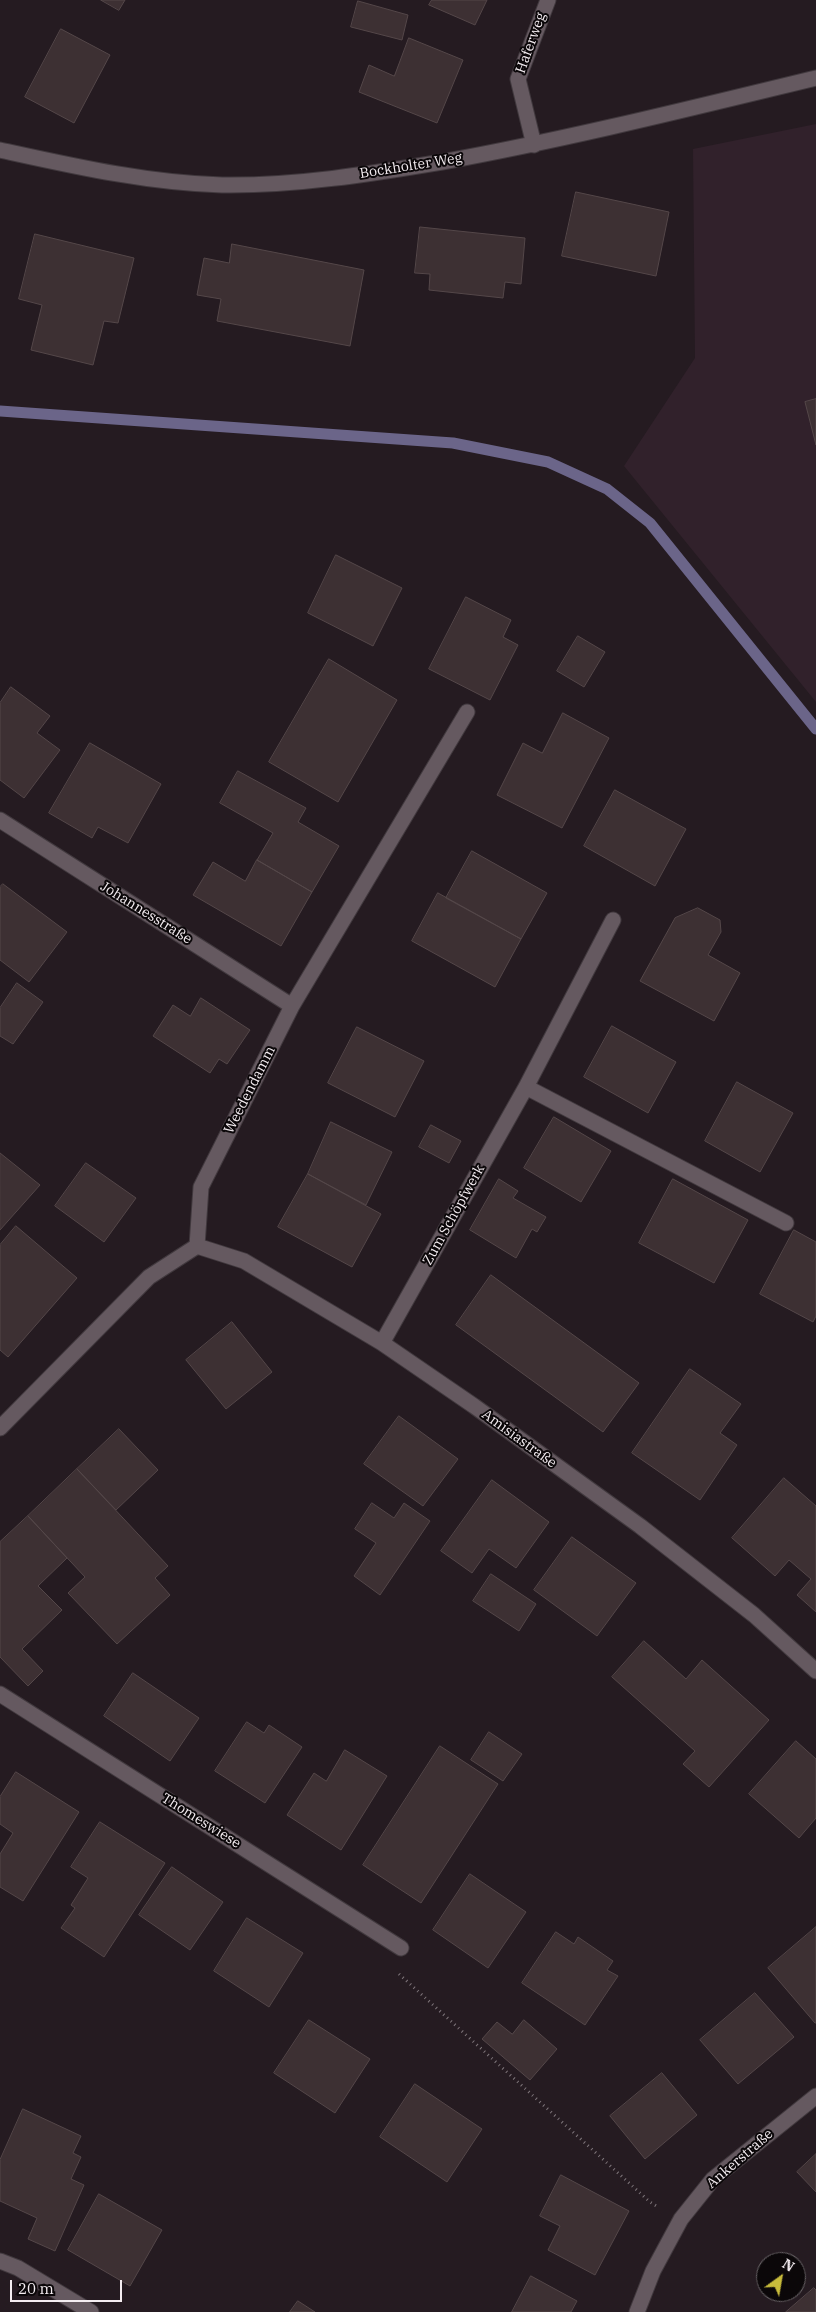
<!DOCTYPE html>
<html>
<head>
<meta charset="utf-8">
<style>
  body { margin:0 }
  #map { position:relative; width:816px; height:2312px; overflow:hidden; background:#251b21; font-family:"IBM Plex Serif",serif }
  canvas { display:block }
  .north { position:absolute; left:756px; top:2252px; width:50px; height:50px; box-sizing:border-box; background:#0b0709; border:1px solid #686366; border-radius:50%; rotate:32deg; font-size:14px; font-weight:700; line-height:20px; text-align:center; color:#f4edf1 }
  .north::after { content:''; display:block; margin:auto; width:18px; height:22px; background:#c8bb3b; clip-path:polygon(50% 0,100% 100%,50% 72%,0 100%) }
  .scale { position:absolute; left:10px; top:2280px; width:112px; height:22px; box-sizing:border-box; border:2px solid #f4edf1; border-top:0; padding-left:6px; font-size:15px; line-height:18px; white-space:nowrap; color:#f4edf1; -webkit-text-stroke:4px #0b0709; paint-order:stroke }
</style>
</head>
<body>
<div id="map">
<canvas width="816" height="2312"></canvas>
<div class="north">N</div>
<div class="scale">20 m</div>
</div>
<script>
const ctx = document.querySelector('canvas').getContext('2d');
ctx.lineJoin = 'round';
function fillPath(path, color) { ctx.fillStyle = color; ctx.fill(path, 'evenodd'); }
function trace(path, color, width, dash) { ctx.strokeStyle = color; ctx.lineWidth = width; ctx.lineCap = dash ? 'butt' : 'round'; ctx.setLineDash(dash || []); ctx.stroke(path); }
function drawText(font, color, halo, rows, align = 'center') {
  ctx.font = font + ' "IBM Plex Serif",serif'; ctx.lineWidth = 4; ctx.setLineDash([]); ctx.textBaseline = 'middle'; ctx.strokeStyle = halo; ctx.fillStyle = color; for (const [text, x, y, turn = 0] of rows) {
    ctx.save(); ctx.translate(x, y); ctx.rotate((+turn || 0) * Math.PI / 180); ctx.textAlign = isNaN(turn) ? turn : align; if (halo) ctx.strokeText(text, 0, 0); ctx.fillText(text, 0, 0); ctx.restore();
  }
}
const built = new Path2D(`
  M816,124V702L624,466L695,358L693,149Z`);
const stream = new Path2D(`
  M0,411L453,443L548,462L607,489L650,523L816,729`);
const building = new Path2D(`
  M101,0H125L119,10Z
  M432,0H487L475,25L429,5Z
  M358,1L408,15L402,40L351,27Z
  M61,29L110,55L74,123L25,97Z
  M409,38L463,60L437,123L359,92L369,65L394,76Z
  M576,192L669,212L656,276L562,256Z
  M420,227L525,238L521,284L505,282L503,298L429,290L430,274L415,273Z
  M35,234L134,258L118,323L104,321L93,365L31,350L42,305L19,299Z
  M232,244L364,270L350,346L217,321L221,299L197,295L204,258L229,263Z
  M816,399V445L805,402Z
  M336,555L402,588L373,646L308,613Z
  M466,597L511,620L503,637L518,645L490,700L429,669Z
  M578,636L605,652L584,687L557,671Z
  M329,659L397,700L338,802L269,762Z
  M11,687L50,716L37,733L60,750L24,798L0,780V703Z
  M563,713L609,738L562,828L497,795L523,743L542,753Z
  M90,743L161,784L128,843L98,827L92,838L49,813Z
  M238,771L306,808L298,822L339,846L312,892L257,860L273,833L220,803Z
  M615,790L686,829L655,886L584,846Z
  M472,851L547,893L521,939L446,898Z
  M257,860L312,892L281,946L193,895L213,862L245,881Z
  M3,884L67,932L29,982L0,960V887Z
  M438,893L521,939L495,987L412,941Z
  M698,908L720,920L721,932L708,955L740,973L714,1021L640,981L675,918Z
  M17,983L43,1002L13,1044L0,1036V1008Z
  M201,998L250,1030L227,1064L219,1059L210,1073L153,1036L173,1005L190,1016Z
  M612,1026L676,1062L648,1113L584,1077Z
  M357,1027L424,1061L395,1117L328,1083Z
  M737,1082L793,1113L760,1172L705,1141Z
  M554,1117L611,1151L581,1202L524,1168Z
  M331,1122L392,1152L366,1205L308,1174Z
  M431,1125L461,1141L449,1163L419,1147Z
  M0,1153L40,1185L0,1230Z
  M86,1163L136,1198L104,1242L55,1206Z
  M308,1174L381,1214L352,1267L278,1227Z
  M499,1179L518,1191L513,1198L546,1217L537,1232L532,1229L516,1258L470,1230Z
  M673,1179L748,1220L714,1283L639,1243Z
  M16,1226L77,1278L8,1357L0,1350V1245Z
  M794,1230L816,1242V1316L813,1322L760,1294Z
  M491,1275L639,1383L603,1432L456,1325Z
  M232,1322L272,1372L226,1409L186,1360Z
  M690,1369L741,1404L720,1433L737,1445L700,1500L632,1453Z
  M399,1416L458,1459L423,1506L364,1464Z
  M119,1429L158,1470L116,1510L77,1469Z
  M77,1469L168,1566L155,1578L170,1595L117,1644L68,1593L85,1577L28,1516Z
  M784,1478L816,1506V1612L797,1595L811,1579L789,1560L775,1576L732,1538Z
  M492,1480L549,1522L516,1568L489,1549L472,1573L441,1551Z
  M372,1503L394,1518L404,1503L430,1521L380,1595L354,1576L376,1543L355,1529Z
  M28,1516L67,1558L38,1586L62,1610L22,1649L43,1671L28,1686L0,1657V1542Z
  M572,1537L636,1583L597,1636L534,1590Z
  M491,1574L536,1604L519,1631L473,1601Z
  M644,1641L686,1679L702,1660L769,1720L709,1787L683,1764L695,1751L612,1677Z
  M133,1673L199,1718L170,1761L104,1716Z
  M247,1722L264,1733L269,1725L302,1747L265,1803L215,1771Z
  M489,1732L522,1754L503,1781L471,1760Z
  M796,1741L816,1759V1818L799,1838L749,1794Z
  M440,1746L498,1784L421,1903L363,1865Z
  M345,1750L387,1776L341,1850L287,1815L314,1773L326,1781Z
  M16,1772L79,1812L23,1901L0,1887V1854L13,1833L0,1824V1797Z
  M100,1822L165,1863L104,1957L61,1928L75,1908L71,1905L88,1878L71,1867Z
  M172,1867L223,1902L190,1950L139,1915Z
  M470,1874L526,1912L488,1968L433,1930Z
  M247,1918L303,1953L269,2007L214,1971Z
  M816,1927V2023H815L768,1968Z
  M556,1932L574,1944L578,1937L613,1961L607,1970L618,1976L585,2025L522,1983Z
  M755,1993L794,2037L738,2084L700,2040Z
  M309,2020L370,2059L335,2113L274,2073Z
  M524,2020L557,2049L530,2080L482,2039L497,2022L512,2034Z
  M662,2073L697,2115L645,2159L610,2116Z
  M415,2084L482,2129L447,2182L380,2137Z
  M23,2109L81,2136L73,2153L81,2157L71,2179L84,2185L55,2251L28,2239L37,2218L0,2201V2160Z
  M816,2154V2192L797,2172Z
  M561,2175L629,2211L595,2275L548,2250L560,2226L540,2216Z
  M99,2194L162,2230L130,2286L68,2250Z
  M531,2276L577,2301L571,2312H512Z
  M814,2288L816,2290V2312H786Z
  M298,2301L315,2312H290Z`);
const path = new Path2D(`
  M399,1974L650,2202L658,2207`);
const minor = new Path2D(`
  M534,145L518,79L548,0
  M0,150C73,166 147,183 222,185C296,186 370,174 442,162C568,139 692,108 816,78
  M0,820L292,1006
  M526,1087L786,1223
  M197,1246L244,1261L382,1343L474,1406L640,1526L754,1615L816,1671
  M382,1343L526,1087L613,920
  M0,1428L149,1277L197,1246L201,1187L292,1006L467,712
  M0,1694L401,1948
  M0,2261L18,2268L91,2312
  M637,2312L653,2271L681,2219L713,2179L816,2096`);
const streetNames = [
  ["Haferweg",531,43,-70],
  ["Bockholter Weg",411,166,-9],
  ["Johannesstraße",146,913,32],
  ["Weedendamm",250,1090,-63],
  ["Zum Schöpfwerk",454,1215,-61],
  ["Amisiastraße",519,1439,36],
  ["Thomeswiese",201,1821,32],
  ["Ankerstraße",740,2159,-41]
];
fillPath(built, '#31212b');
trace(stream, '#6b6589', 11);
fillPath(building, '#3d3033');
trace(building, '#544749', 1);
trace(minor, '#41393e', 17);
trace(path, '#7f767b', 3, [1, 4]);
trace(minor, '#655960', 15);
drawText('14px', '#f4edf1', '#0b0709', streetNames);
</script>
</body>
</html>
